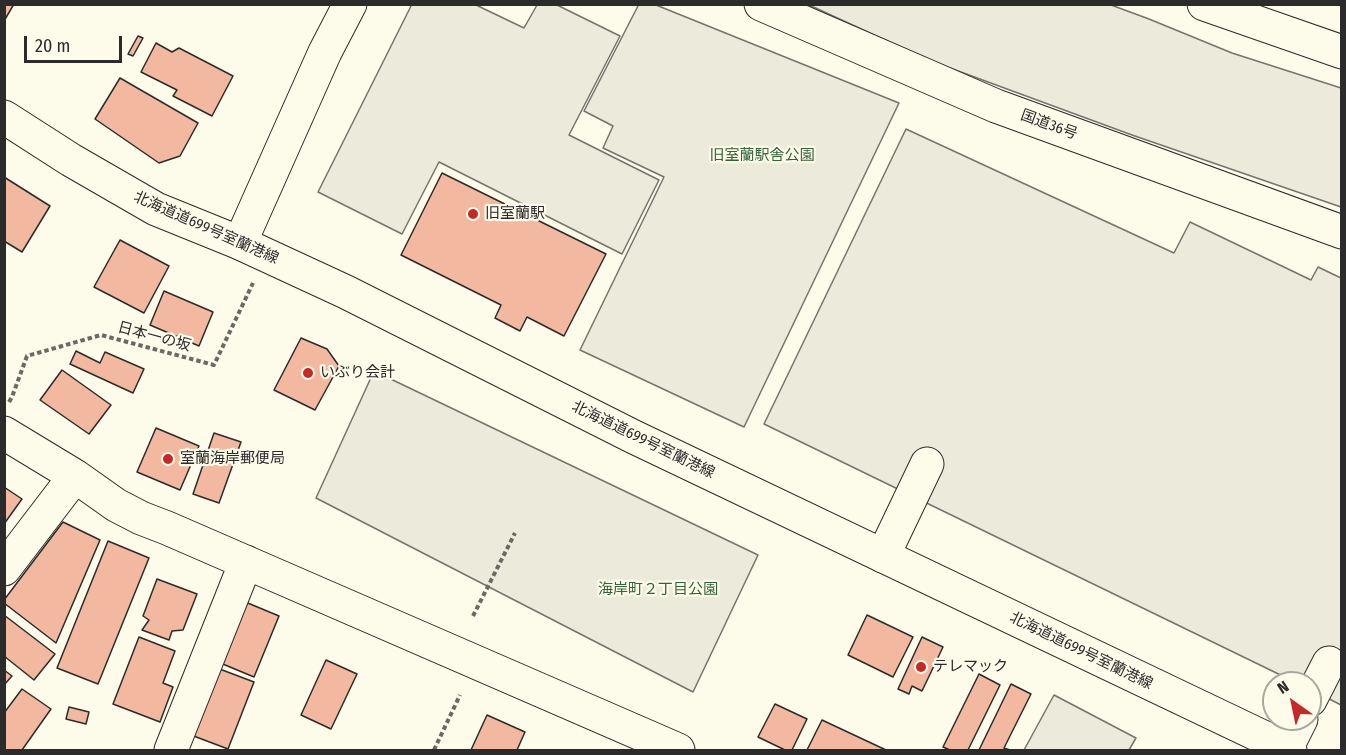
<!DOCTYPE html>
<html>
<head>
<meta charset="utf-8">
<style>
  body { margin:0 }
  #map { position:relative; width:1346px; height:755px; overflow:hidden; background:#fdfbea; font-family:"Fira Sans Condensed",sans-serif }
  canvas { display:block }
  .frame { position:absolute; inset:0; border:6px solid #2b2b2b; pointer-events:none }
  .north { position:absolute; left:1262px; top:671px; width:60px; height:60px; box-sizing:border-box; background:#fdfbea; border:2px solid #a9a89e; border-radius:50%; rotate:327deg; font-size:16px; font-weight:700; line-height:24px; text-align:center; color:#2b2b2b }
  .north::after { content:''; display:block; margin:auto; width:21px; height:27px; background:#c62828; clip-path:polygon(50% 0,100% 100%,50% 72%,0 100%) }
  .scale { position:absolute; left:24px; top:36px; width:98px; height:27px; box-sizing:border-box; border:3px solid #2b2b2b; border-top:0; padding-left:8px; font-size:18px; line-height:21px; white-space:nowrap; color:#2b2b2b; -webkit-text-stroke:4px #fdfbea; paint-order:stroke }
</style>
</head>
<body>
<div id="map">
<canvas width="1346" height="755"></canvas>
<div class="frame"></div>
<div class="north">N</div>
<div class="scale">20 m</div>
</div>
<script>
const ctx = document.querySelector('canvas').getContext('2d');
ctx.lineJoin = 'round';
function fillPath(path, color) { ctx.fillStyle = color; ctx.fill(path, 'evenodd'); }
function trace(path, color, width, dash) { ctx.strokeStyle = color; ctx.lineWidth = width; ctx.lineCap = dash ? 'butt' : 'round'; ctx.setLineDash(dash || []); ctx.stroke(path); }
function drawText(font, color, halo, rows, align = 'center') {
  ctx.font = font + ' "Fira Sans Condensed","Noto Sans JP",sans-serif'; ctx.lineWidth = 4.5; ctx.setLineDash([]); ctx.textBaseline = 'middle'; ctx.strokeStyle = halo; ctx.fillStyle = color; for (const [text, x, y, turn = 0] of rows) {
    ctx.save(); ctx.translate(x, y); ctx.rotate((+turn || 0) * Math.PI / 180); ctx.textAlign = isNaN(turn) ? turn : align; if (halo) ctx.strokeText(text, 0, 0); ctx.fillText(text, 0, 0); ctx.restore();
  }
}
const green = new Path2D(`
  M639,4L656,5L899,103L744,427L580,350L664,177L603,148L613,126L584,111Z
  M809,5H1111L1149,19L1232,53L1341,88V207L1132,135L931,61Z
  M374,371L758,555L693,692L316,498Z`);
const parking = new Path2D(`
  M412,4L476,5L524,28L537,5H557L620,36L569,135L659,180L622,254L439,162L402,234L318,192Z
  M906,129L1174,253L1190,222L1311,280L1318,267L1341,278V705L1310,689V683H1297L764,424Z
  M1054,695L1136,738L1129,750H1024Z`);
const building = new Path2D(`
  M4,4H14L4,21Z
  M138,36L143,38L133,56L128,54Z
  M156,43L172,52L179,48L233,76L212,116L173,96L177,90L141,72Z
  M120,78L198,123L180,156L159,163L95,119Z
  M442,173L606,254L564,336L527,317L520,331L495,318L501,305L401,255Z
  M4,177L50,206L22,252L4,241Z
  M120,240L169,266L144,313L94,287Z
  M164,291L213,312L199,346L150,325Z
  M301,338L327,349L339,366L315,410L274,390Z
  M76,351L100,363L105,352L144,369L133,393L70,364Z
  M62,370L111,405L89,434L40,400Z
  M156,428L199,446L180,490L137,472Z
  M214,433L241,442L219,503L193,494Z
  M4,487L22,499L4,524Z
  M63,522L100,540L56,643L4,603V600Z
  M108,541L149,558L98,684L57,668Z
  M157,579L197,594L183,630L172,631L169,640L142,630L149,620L143,616Z
  M243,601L279,616L254,677L218,662Z
  M4,615L55,654L34,680L4,656Z
  M867,615L913,637L893,677L848,655Z
  M139,637L175,651L163,683L173,687L160,722L113,704Z
  M922,637L943,647L922,691L912,686L909,694L898,689Z
  M326,660L357,674L331,729L301,715Z
  M217,668L254,682L228,749L191,735Z
  M4,670L12,676L4,685Z
  M979,674L1000,685L968,750H950L943,747Z
  M1011,684L1031,694L1004,748L1010,750H979Z
  M22,689L51,709L22,750H4V713Z
  M775,704L807,719L792,750H785L758,737Z
  M69,707L89,712L86,724L66,719Z
  M487,715L525,732L517,750H471Z
  M822,720L886,750H807Z`);
const path = new Path2D(`
  M9,402L12,397L27,356L101,335L214,365L253,283
  M473,616L515,533
  M434,750L460,695`);
const minor = new Path2D(`
  M1204,4L1342,52
  M240,243L325,52L350,4
  M4,433L75,476L116,505L141,518L167,528L678,750
  M883,556L927,464
  M4,569L75,476
  M1310,700L1329,663
  M1286,749L1301,719
  M171,750L246,562`);
const major = new Path2D(`
  M4,117L71,160L156,209L240,243L346,292L634,437L1290,750`);
const highway = new Path2D(`
  M761,4L996,106L1342,232`);
const markers = [
  [473,214,6,"#c62828"],
  [308,373,6,"#c62828"],
  [168,459,6,"#c62828"],
  [921,667,6,"#c62828"]
];
const streetNames = [
  ["国道36号",1049,125,20],
  ["北海道道699号室蘭港線",206,228,24],
  ["日本一の坂",154,337,15],
  ["北海道道699号室蘭港線",643,440,26],
  ["北海道道699号室蘭港線",1081,651,26]
];
const parkNames = [
  ["旧室蘭駅舎公園",762,156],
  ["海岸町２丁目公園",658,590]
];
const poiNames = [
  ["旧室蘭駅",485,214],
  ["いぶり会計",320,373],
  ["室蘭海岸郵便局",180,459],
  ["テレマック",933,667]
];
fillPath(green, '#ecebdb');
trace(green, '#74746e', 1.5);
fillPath(parking, '#eceadb');
trace(parking, '#74746e', 1.5);
fillPath(building, '#f2b8a0');
trace(building, '#2b2b2b', 1.5);
trace(minor, '#2b2b2b', 35);
trace(major, '#2b2b2b', 35);
trace(highway, '#2b2b2b', 35);
trace(path, '#6a6964', 4, [4.5, 3]);
trace(minor, '#fdfbea', 33);
trace(major, '#fdfbea', 33);
trace(highway, '#fdfbea', 33);
for (const [x, y, r, color] of markers) { const dot = new Path2D(); dot.arc(x, y, r, 0, 2 * Math.PI); ctx.fillStyle = color; ctx.fill(dot); trace(dot, '#fdfbea', 2); }
drawText('15px', '#2b2b2b', '#fdfbea', streetNames);
drawText('15px', '#34623c', '#fdfbea', parkNames);
drawText('15px', '#2b2b2b', '#fdfbea', poiNames, 'left');
</script>
</body>
</html>
